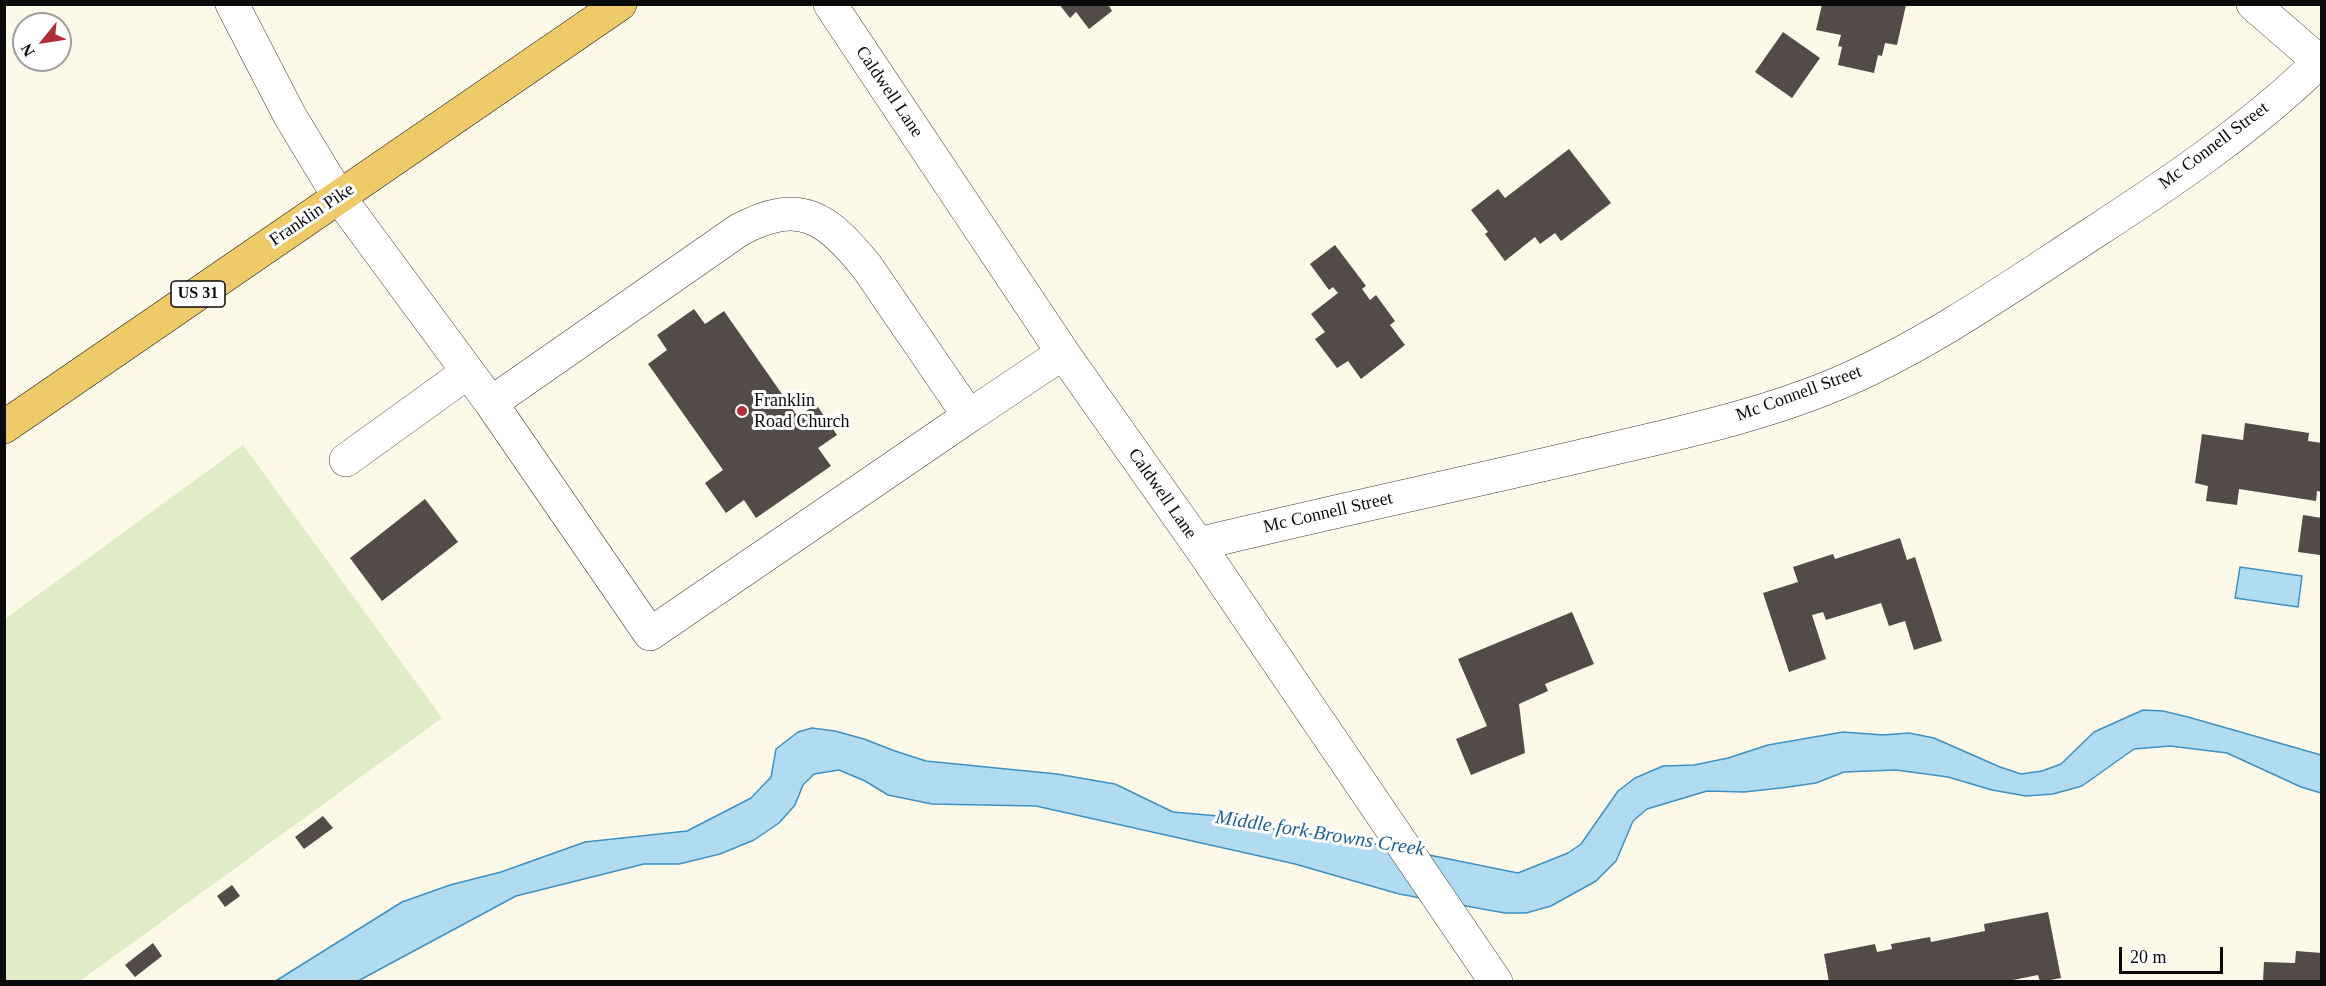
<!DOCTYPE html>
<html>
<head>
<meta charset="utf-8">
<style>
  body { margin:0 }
  #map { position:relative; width:2326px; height:986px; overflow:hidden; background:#fdf9e9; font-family:Georgia,serif }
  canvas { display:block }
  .frame { position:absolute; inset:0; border:6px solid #0a0a0a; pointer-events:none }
  .north { position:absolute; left:12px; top:12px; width:60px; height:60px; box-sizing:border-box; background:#fff; border:2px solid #9d9d9d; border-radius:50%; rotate:240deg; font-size:16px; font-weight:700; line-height:24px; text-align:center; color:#0a0a0a }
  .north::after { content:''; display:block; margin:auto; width:21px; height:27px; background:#af2e37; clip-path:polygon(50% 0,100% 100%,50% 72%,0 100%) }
  .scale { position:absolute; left:2119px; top:947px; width:104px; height:27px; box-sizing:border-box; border:3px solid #0a0a0a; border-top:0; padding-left:8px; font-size:18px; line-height:21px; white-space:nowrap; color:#0a0a0a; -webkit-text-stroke:4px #fff; paint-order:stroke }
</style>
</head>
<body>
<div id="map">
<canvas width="2326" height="986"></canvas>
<div class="frame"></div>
<div class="north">N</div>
<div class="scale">20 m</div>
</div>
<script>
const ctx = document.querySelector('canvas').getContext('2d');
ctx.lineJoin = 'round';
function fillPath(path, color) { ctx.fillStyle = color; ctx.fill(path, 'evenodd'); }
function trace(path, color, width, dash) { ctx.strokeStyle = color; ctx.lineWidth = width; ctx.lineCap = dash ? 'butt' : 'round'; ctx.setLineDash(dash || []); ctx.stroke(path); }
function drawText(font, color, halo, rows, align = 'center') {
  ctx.font = font + ' Georgia,serif'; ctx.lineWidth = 6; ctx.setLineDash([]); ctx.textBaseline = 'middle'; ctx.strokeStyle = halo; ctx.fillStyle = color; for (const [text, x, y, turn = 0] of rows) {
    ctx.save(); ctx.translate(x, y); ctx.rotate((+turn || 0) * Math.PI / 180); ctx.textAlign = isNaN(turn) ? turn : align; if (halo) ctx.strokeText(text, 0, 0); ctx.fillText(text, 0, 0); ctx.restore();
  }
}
const pitch = new Path2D(`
  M243,445L442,718L80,981H5V619Z`);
const water = new Path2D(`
  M2240,567L2302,576L2298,607L2235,598Z
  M2143,710L2163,711L2188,717L2321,755V793L2301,787L2227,753L2170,746L2134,749L2082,786L2053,794L2026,796L1992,790L1948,777L1896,770L1844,772L1816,783L1781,788L1744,792L1707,791L1647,809L1633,821L1616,861L1596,881L1551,906L1526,913H1505L1399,894L1295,864L1036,806L932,804L888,795L865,781L839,770L814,774L803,785L795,805L779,823L754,840L720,854L679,864H644L516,896L358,981L274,982L402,902L450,885L501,872L585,842L687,831L751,798L771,777L776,749L798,732L812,728L835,731L864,739L895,751L926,761L1057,774L1115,784L1173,812L1230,817L1258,827L1355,840L1518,873L1568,853L1581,844L1618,791L1635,778L1663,766L1694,765L1728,758L1768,745L1843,732L1883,735L1909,733L1934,738L2000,767L2021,774L2042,771L2061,764L2094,732Z`);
const building = new Path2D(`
  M1059,4H1108L1112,11L1089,29L1076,12L1070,18Z
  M1822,5H1906L1897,45L1885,43L1882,56L1878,55L1874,73L1838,65L1842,47L1838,46L1841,35L1816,30Z
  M1783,32L1820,58L1792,98L1755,72Z
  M1569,149L1611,203L1561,241L1555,233L1540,244L1535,237L1505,261L1485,234L1488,232L1471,210L1498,189L1505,198Z
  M1335,245L1366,286L1362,289L1370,300L1376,295L1395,321L1390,325L1405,345L1361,379L1348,361L1337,368L1315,339L1325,332L1311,314L1338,293L1333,287L1329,290L1310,264Z
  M694,309L705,324L724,311L798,417L816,404L837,435L818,448L831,466L756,518L744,500L726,513L705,483L723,470L648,364L667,350L657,335Z
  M2245,423L2309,433L2308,441L2322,443V492L2317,491L2316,501L2239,489L2237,505L2206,501L2208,486L2195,483L2202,434L2243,440Z
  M425,499L458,542L382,601L350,558Z
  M2303,515L2322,518L2320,555L2298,552Z
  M1900,538L1907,560L1915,557L1942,641L1914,650L1905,621L1889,626L1881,603L1826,620L1823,612L1812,615L1826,659L1789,672L1763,593L1798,582L1793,567L1833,554L1835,559Z
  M1572,612L1594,664L1545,684L1548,691L1519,704L1525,753L1471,775L1456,739L1487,726L1458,659Z
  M323,816L333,828L304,849L295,837Z
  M232,885L240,896L225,907L217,896Z
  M2048,912L2061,978L2040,982L2038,975L2003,982H1829L1824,954L1875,944L1877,952L1892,949L1891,944L1930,937L1931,942L1985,931L1984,924Z
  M153,943L162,956L135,977L125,965Z
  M2296,951L2322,953V982H2263L2264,962L2295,963Z`);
const minor = new Path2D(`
  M232,4L290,116L339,197L491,403L650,634L969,416L867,267C827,218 801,197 739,230L491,403
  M830,4L1063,353L1198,544L1496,982
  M2253,4L2322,64
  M969,416L1063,353
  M346,460L468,372
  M1198,544C1330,512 1462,484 1594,453C1679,433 1766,415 1846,380C1934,341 2013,285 2093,233C2170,183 2257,124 2322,59`);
const major = new Path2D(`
  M4,427L620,4`);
const markers = [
  [742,411,6,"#af2e37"]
];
const shields = [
  [198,294,54]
];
const shieldNames = [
  ["US 31",198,294]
];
const streetNames = [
  ["Caldwell Lane",889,92,56],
  ["Mc Connell Street",2214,146,-37],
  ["Franklin Pike",312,215,-34],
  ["Mc Connell Street",1799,394,-20],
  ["Caldwell Lane",1162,494,55],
  ["Mc Connell Street",1328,513,-13]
];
const poiNames = [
  ["Franklin",754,401],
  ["Road Church",754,422]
];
const waterNames = [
  ["Middle fork Browns Creek",1320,834,9]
];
fillPath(pitch, '#e0ecc7');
fillPath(water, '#b1dbf1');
trace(water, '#3e91c2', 1.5);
fillPath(building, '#524b47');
trace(minor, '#3d3d3d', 34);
trace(major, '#1b1b1b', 34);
trace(minor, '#fff', 33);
trace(major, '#eeca68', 33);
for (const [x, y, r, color] of markers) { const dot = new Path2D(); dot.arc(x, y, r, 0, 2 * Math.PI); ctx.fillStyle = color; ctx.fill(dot); trace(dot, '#fff', 2); }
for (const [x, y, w] of shields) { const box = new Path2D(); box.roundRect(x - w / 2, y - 13, w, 26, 4.5); ctx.fillStyle = '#fff'; ctx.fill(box); trace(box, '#0a0a0a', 1.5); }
drawText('bold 16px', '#0a0a0a', null, shieldNames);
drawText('18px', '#0a0a0a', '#fff', streetNames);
drawText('18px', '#0a0a0a', '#fff', poiNames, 'left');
drawText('italic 20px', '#1e6291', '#fff', waterNames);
</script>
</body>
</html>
